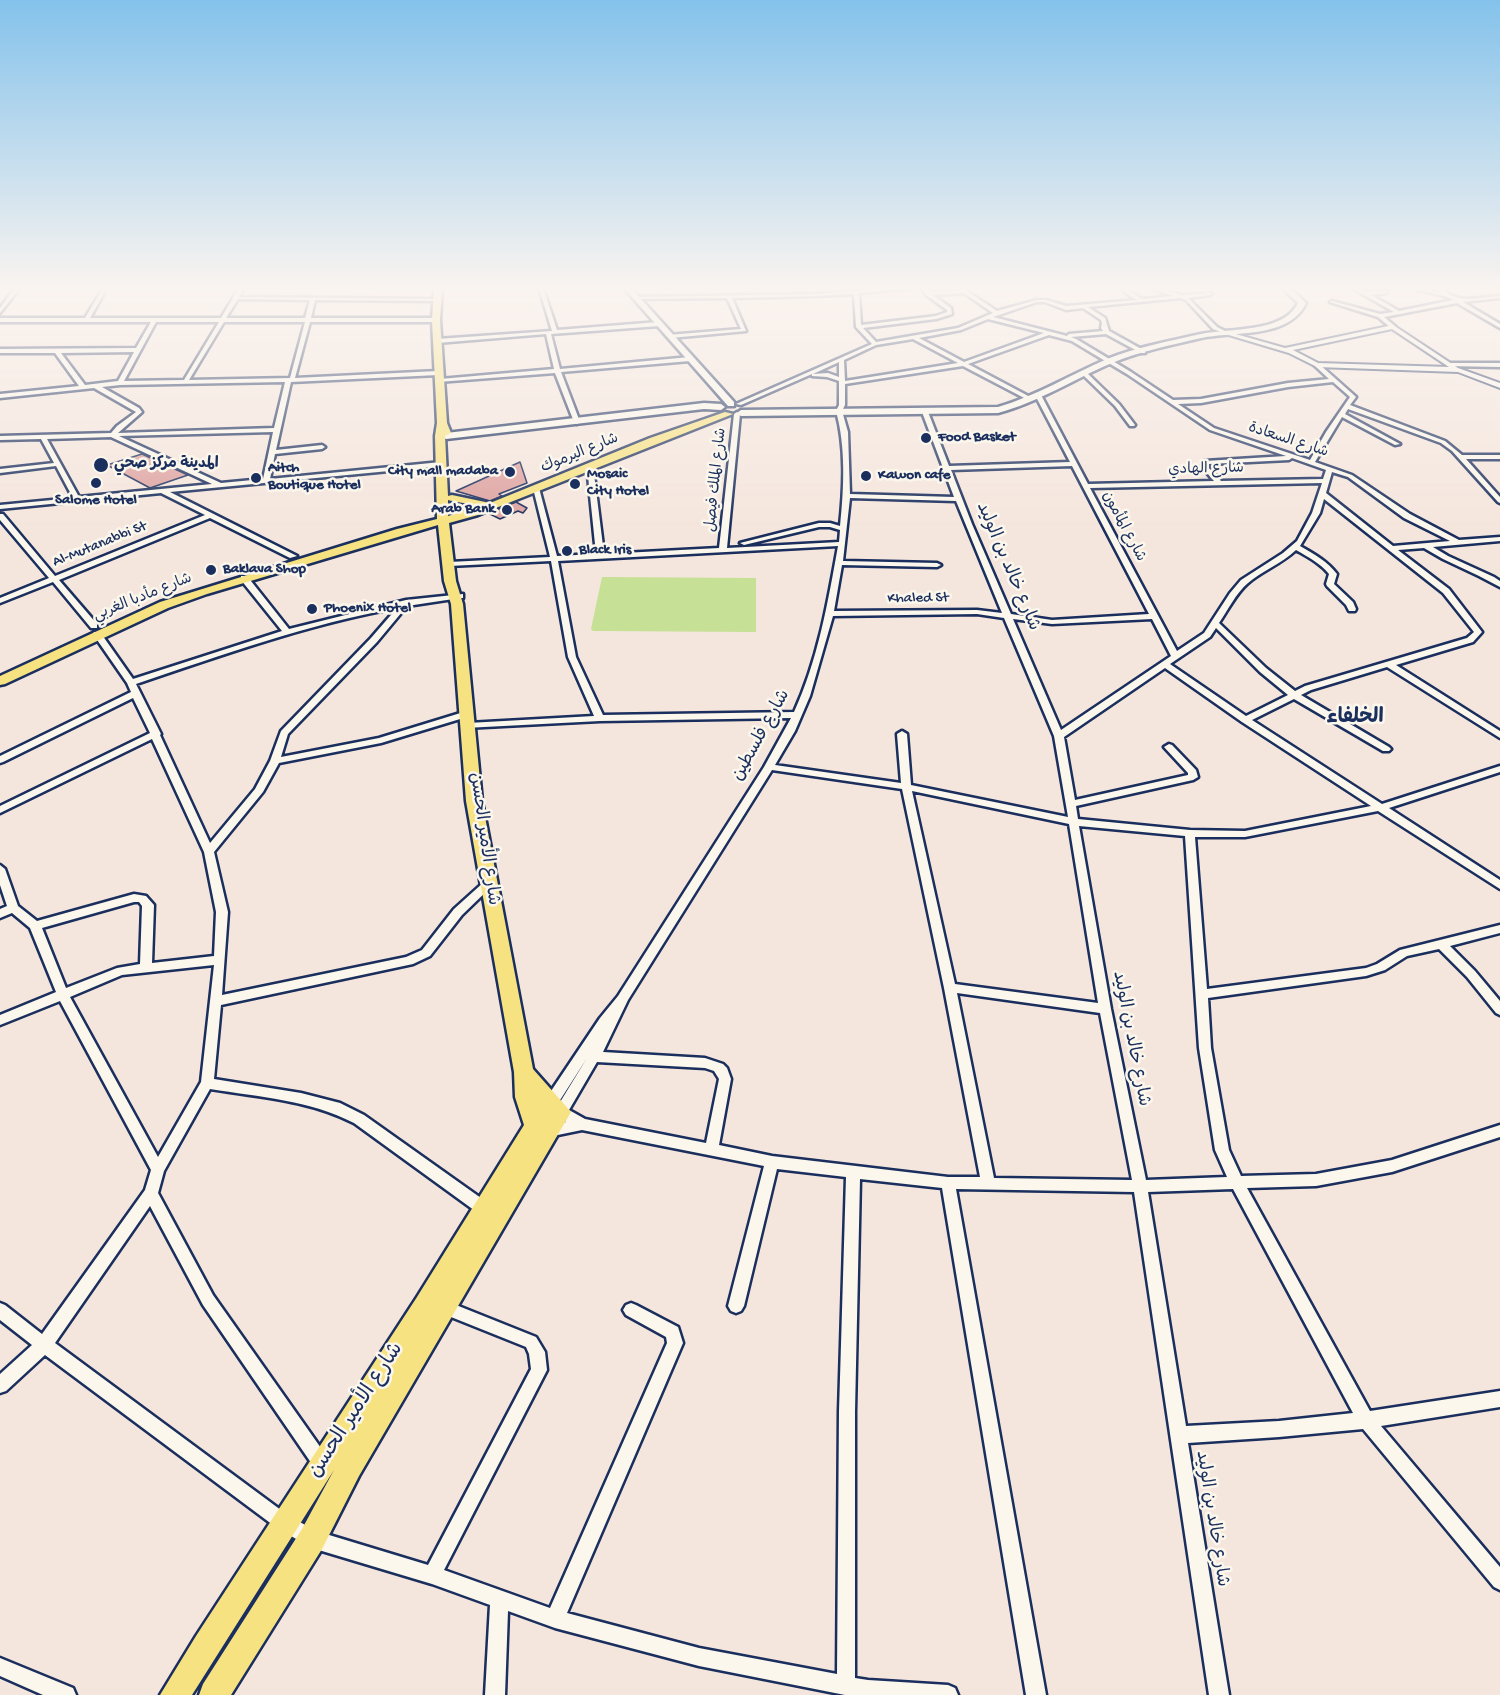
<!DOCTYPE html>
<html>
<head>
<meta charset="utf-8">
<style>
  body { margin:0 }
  canvas { display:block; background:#f5e6dd }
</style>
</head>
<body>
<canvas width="1500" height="1695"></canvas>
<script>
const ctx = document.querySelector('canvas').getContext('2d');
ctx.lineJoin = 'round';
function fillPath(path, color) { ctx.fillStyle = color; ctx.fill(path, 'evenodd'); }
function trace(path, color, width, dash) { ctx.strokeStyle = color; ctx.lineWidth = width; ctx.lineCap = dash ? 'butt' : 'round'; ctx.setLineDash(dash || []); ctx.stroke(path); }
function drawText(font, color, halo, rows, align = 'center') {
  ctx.font = font + ' "Gochi Hand","Playpen Sans Arabic",sans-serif'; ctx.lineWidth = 5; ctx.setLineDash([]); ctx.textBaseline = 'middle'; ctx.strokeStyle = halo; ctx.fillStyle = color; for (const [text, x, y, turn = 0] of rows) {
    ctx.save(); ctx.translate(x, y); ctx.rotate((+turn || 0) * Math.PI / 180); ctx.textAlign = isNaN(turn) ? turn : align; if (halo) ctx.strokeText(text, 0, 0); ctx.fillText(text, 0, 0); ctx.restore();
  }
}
const green = new Path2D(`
  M602,577L756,578V632L593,631L591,629Z`);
const building = new Path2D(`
  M142,454L188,475L150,488L107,465Z
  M520,462L527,483L499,494L502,496L490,501L456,491Z
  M516,502L527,508L523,513L518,511L500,519L488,513Z`);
const minor = new Path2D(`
  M15,288H20L0,313V308Z
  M103,288H107L90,318H221L239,288H244L239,297L439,299L437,301L315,300L311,318H436L439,320L436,322H310L295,378L438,371L441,373L438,375L291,382L276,450L322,445L325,447L322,449L275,454L270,479L441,462L444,464L441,466L170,492L297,556L290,558L210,518L59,580L97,624V628H91L53,582L0,603V598L49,578L0,520V514H3L55,576L205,515L161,493L0,509V505L73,498L56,466L0,473V469L54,463L41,439L0,440V436L111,433L117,426L136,412L94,388L0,398V394L79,386L55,353H0V349L136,348L151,322H0V318H85ZM238,299L310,300L305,318H226ZM156,322H219L184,380L124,381ZM224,322H305L290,378L189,380ZM134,352L118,381L85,385L61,353ZM285,382L274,428L118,433L142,412L139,408L102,387L120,385ZM273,432L263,479L221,483L119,436ZM111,437L113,438L212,484L79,497L47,439Z
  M539,288H543L557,330L659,322L662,324L659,326L551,334L560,369L690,357L693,359L690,361L561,372L580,422L577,424L574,422L555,373L438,382L437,381L440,379L554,369L546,334L437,343L434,341L437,339L552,331Z
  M890,288H914L859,293L861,325L936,316L947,312V310L926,295L921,288H926L930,292L960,291L957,288H962L997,311L1037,300H1046L1066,306L1137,300L1124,292V288H1128V290L1142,299L1173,296L1150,288H1158L1181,295L1212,293L1210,295L1188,298L1217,327L1227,332V334L1213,329L1186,300L1181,298L1088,307L1105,318L1109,331L1145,351V353H1141L1106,334L1071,337L1076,339L1131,372L1173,400L1201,399L1288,383L1329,379L1314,365L1319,364L1355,396L1356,397L1350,405L1445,441L1462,455H1500V459H1466L1500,497V503L1498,502L1452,451L1441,443L1348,409L1345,414L1400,444L1395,445L1342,417L1315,462L1352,475L1410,514L1459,540L1500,537V541L1433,547L1448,556L1494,577L1500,581V587L1479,576L1443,559L1424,548L1398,550L1449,589L1482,632L1473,642L1396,665L1500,731V738L1387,667L1311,690L1301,695L1389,747L1391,749L1389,751H1383L1294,699L1252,720L1382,804L1500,766V772L1389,808L1500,880V889L1378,811L1245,837H1195L1207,989L1366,968L1377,964L1400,950L1500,925V933L1450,946L1475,971L1500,1001V1015L1496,1013L1467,977L1439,949L1407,956L1385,970L1366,976L1208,998L1211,1048L1229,1150L1241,1176L1316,1174L1392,1160L1500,1125V1137L1392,1172L1316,1186L1247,1188L1370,1411L1500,1391V1407L1381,1426L1500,1567V1590L1494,1587L1363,1429L1279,1437L1188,1443L1229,1695H1209L1134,1192L956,1189L1046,1695H1026L942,1188L860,1179L855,1411V1678L868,1680L948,1685L955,1688L958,1695H845L699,1666L555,1628L508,1611L505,1695H485L490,1605L432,1584L312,1548L277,1528L45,1355L6,1391L0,1393V1374L32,1345L0,1320V1303L5,1305L42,1334L145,1190L151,1170L60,1001L0,1025V1015L56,992L30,928L12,913L0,918V909L7,906L0,885V865L5,869L18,906L37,921L134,894L146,896L154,905L152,963L214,956L216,912L204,852L152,739L0,813V806L150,733L133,698L3,762L0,763V756L131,692L127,683L93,634L94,632H100L133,679L282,631L241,580V576H247L289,629L406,600L463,594V598H460L407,606L377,642L288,734L281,757L379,738L467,711L472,714L470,716L381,743L279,763L263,792L214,852L228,912L222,995L406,957L422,950L454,909L484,882L488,881L493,885L462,915L430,956L413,964L221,1005L214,1079L301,1093L340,1103L364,1115L488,1203L490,1208L488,1213L483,1214L478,1213L354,1123C309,1100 260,1097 210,1089L164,1171L158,1193L213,1295L328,1458L330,1464L328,1470L322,1472L316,1470L203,1305L150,1206L55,1343L289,1516L316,1531L428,1565L531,1369L529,1354L526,1347L441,1313L438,1308L441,1303L446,1301L536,1337L545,1352L547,1370L444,1570L550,1608L667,1343L666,1337L626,1315L623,1310L626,1305L631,1303L636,1305L678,1327L683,1343L567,1613L699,1648L837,1674L839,1411L846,1177L777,1169L744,1306L741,1311L736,1313L731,1311L728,1306L764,1166L582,1130L548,1137L543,1135L541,1131L543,1127L566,1122L556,1116L554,1112L587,1058L555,1108L550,1109L545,1108L543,1104L545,1100L600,1018L618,996L764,767L791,718L600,721L465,728L463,726L465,724L468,723L594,716L568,657L551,561L449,566L445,564L449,562L550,557L533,488L536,486L539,488L557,556L596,554L587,466L590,464L593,466L604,554L719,548L734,414L737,412L740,414L727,548L839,542L840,530L830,527H819L744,545L740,543L819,523H830L840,526C844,488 846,448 836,411L839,405V381L827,377L812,376V374L741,405L736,404L872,344L856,327L854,294L816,296L732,298L746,331L670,338L668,335L741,329L727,298L636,299L634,298L636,297L816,294ZM964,293L993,313L958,328L876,342L863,328L936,319L952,314L951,308L933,295ZM1037,302H1045L1066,310L1083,308L1101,320L1102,323L1101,328L1103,331L1069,334L1067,336L993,317ZM988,319L1044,333L964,362L919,338L961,330ZM1049,335L1072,341L1127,374L1210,430L1286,456L1205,461L1201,466L1214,481L1088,484L1041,395L1038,393L1035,395L1070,462L949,466L928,412L925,410L922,412L954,497L850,494L848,432L842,411L845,405V384L963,366L1030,401L1033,399L1032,398L968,364ZM913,339L958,363L845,381L844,360L876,345ZM839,362V377L828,373L813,374ZM1333,382L1350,397L1326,432L1310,460L1214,428L1178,404L1201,403L1288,387ZM1292,458L1326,470L1323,479L1221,481L1207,466L1209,464L1289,460ZM1072,466L1149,614L1052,620L1011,614L972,524L951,470ZM1332,472L1348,477L1404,518L1450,541L1393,546L1326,493ZM1322,483L1312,513L1297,541L1283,553L1241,580L1230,593L1204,633L1177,651L1090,488ZM850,498L956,501L1002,613L977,610L834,611L842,565L937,567L941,565L937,563L843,561ZM1324,499L1443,593L1474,632L1467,638L1305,686L1295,691L1266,668L1219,623C1228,610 1236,593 1248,583C1262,571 1281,564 1296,550C1308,557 1320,563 1329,574L1326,584L1327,586L1346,605L1349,611H1355L1356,609L1353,602L1334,584L1337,574C1327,561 1314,554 1300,546L1320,513ZM838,546C828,602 818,660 794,712L603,715L576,657L558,561ZM397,608L371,638L281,731L270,761L255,789L210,843L160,735L161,734L136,684C222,655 308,624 397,608ZM977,614L1004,618L1054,736L1068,817L911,785L907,734L902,731L897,734L901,783L775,765L795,731L810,696L833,616ZM1013,619L1052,624L1152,619L1171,656L1061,730ZM1216,628L1260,672L1288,695L1246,716L1170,664L1210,637ZM1165,668L1242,722L1371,806L1245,831L1190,830L1078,819L1076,806L1193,780L1198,777L1196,770L1172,745L1169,744L1164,747L1188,773V775L1075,800L1064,737ZM772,770L902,789L944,988L980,1177H948L772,1156L719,1145L731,1079L727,1068L723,1064L705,1058L603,1052L628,1000ZM912,791L1069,824L1098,1003L955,984ZM1079,826L1185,836L1199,1048L1215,1150L1227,1177L1146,1180L1111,1009ZM134,902H139L142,906L140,964L117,968L66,988L42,928ZM214,965L201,1082L158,1157L70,997L122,975ZM957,993L1100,1013L1132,1180L994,1178ZM597,1062L705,1068L714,1071L719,1079L706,1143L585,1119L569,1110ZM1233,1189L1353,1413L1279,1421L1186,1426L1148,1192Z
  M1352,288H1358L1366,292L1388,291L1386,293L1371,295L1399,311L1453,300L1448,297L1411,288H1420L1440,293L1438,288H1442C1456,305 1480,297 1500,296V298L1463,302L1500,324V328L1457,303L1384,317L1396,327L1391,328L1378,317L1330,302L1332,301L1380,314L1394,312Z
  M1449,363H1500V367L1447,366V364Z
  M1082,372H1086L1119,404L1135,425L1134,426H1130L1115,406L1082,374Z
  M0,1658L73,1688L76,1695H43L0,1676Z`);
const tertiary = new Path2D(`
  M1393,325L1458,368L1500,383V388L1458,372L1317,367L1289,353L1222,333L1225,331L1285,348ZM1392,329L1449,367L1318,363L1293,350Z`);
const secondary = new Path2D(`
  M624,288H631L734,402V406H728Z
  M1282,288H1290L1306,303C1289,339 1234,331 1201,338C1172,345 1140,351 1112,363C1074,379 1039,402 998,413L741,416L737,413L741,410L998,407C1036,396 1070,375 1107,359C1137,347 1170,341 1201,334C1230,328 1284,333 1298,303Z
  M704,403L721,404L725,407L721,410L704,409L446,439L441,436L446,433Z`);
const primary = new Path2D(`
  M434,288H442L440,320L447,423L451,433L445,436L448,496L452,495L490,503L650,438L725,412L733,414L478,515L449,523L456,581L463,604L482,801L533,1069L571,1112L359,1476L322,1549L231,1695H199L203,1684L302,1529L334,1470L192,1695H160L196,1636L417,1297L524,1125L515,1097L514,1072L466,801L451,604L444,581L438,525L207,594L168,608L5,684L0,685V676L160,602L397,529L437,519L435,436L437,423L432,320ZM448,500L452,501L480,506L448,516Z`);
const markers = [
  [926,438,6,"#1b2f5e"],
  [101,465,8,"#1b2f5e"],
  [510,472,6,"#1b2f5e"],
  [866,476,6,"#1b2f5e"],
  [256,478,6,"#1b2f5e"],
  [96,483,6,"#1b2f5e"],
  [575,484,6,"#1b2f5e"],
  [507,510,6,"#1b2f5e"],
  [567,551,6,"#1b2f5e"],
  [211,570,6,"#1b2f5e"],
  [312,609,6,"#1b2f5e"]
];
const farPoinames = [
  ["Food Basket",938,438],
  ["المدينة مركز صحي",114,465],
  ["Aitch",268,469],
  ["Boutique Hotel",268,486],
  ["City mall madaba",498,472,"right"],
  ["Mosaic",587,475],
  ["City Hotel",587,492],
  ["Kawon cafe",878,476],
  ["Salome Hotel",96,501,"center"],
  ["Arab Bank",495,510,"right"],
  ["Black Iris",579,551],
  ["Baklava Shop",223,570],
  ["Phoenix Hotel",324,609]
];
const farStreetnames = [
  ["شارع السعادة",1288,441,18],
  ["شارع اليرموك",580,454,-22],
  ["شارع الهادي",1206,470,-1],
  ["شارع الملك فيصل",717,480,-84],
  ["شارع المأمون",1123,527,62],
  ["Al-Mutanabbi St",100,545,-22],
  ["شارع مأدبا الغربي",143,598,-22],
  ["Khaled St",918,599,-1]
];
const streetNames = [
  ["شارع خالد بن الوليد",1007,567,67],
  ["شارع فلسطين",762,736,-61],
  ["شارع الأمير الحسن",483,839,82],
  ["شارع خالد بن الوليد",1130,1039,79],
  ["شارع خالد بن الوليد",1211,1519,81]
];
const neighbourhoodNames = [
  ["الخلفاء",1355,719]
];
const nearStreetnames = [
  ["شارع الأمير الحسن",357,1411,-57]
];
fillPath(green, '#c6e096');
fillPath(building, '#dea3a1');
trace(building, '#1b2f5e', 1.5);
trace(minor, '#1b2f5e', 5);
trace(tertiary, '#1b2f5e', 4);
trace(secondary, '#1b2f5e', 5);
trace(primary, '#1b2f5e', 5);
fillPath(minor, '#fbf7ec');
fillPath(tertiary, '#fbf7ec');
fillPath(secondary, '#fbf7ec');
fillPath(primary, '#f7e281');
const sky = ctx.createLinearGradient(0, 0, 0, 525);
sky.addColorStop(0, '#84c2eb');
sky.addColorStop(0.55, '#faf4f0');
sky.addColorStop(1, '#faf4f000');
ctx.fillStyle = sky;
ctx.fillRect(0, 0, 1500, 525);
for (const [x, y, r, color] of markers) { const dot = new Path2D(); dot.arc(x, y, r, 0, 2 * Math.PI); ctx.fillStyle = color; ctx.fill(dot); trace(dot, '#fbf7ec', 2); }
drawText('bold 15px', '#1b2f5e', '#fbf7ec', farPoinames, 'left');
drawText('15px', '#1b2f5e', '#fbf7ec', farStreetnames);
drawText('18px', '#1b2f5e', '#fbf7ec', streetNames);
drawText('bold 20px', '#1b2f5e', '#fbf7ec', neighbourhoodNames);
drawText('21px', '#1b2f5e', '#fbf7ec', nearStreetnames);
</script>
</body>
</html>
